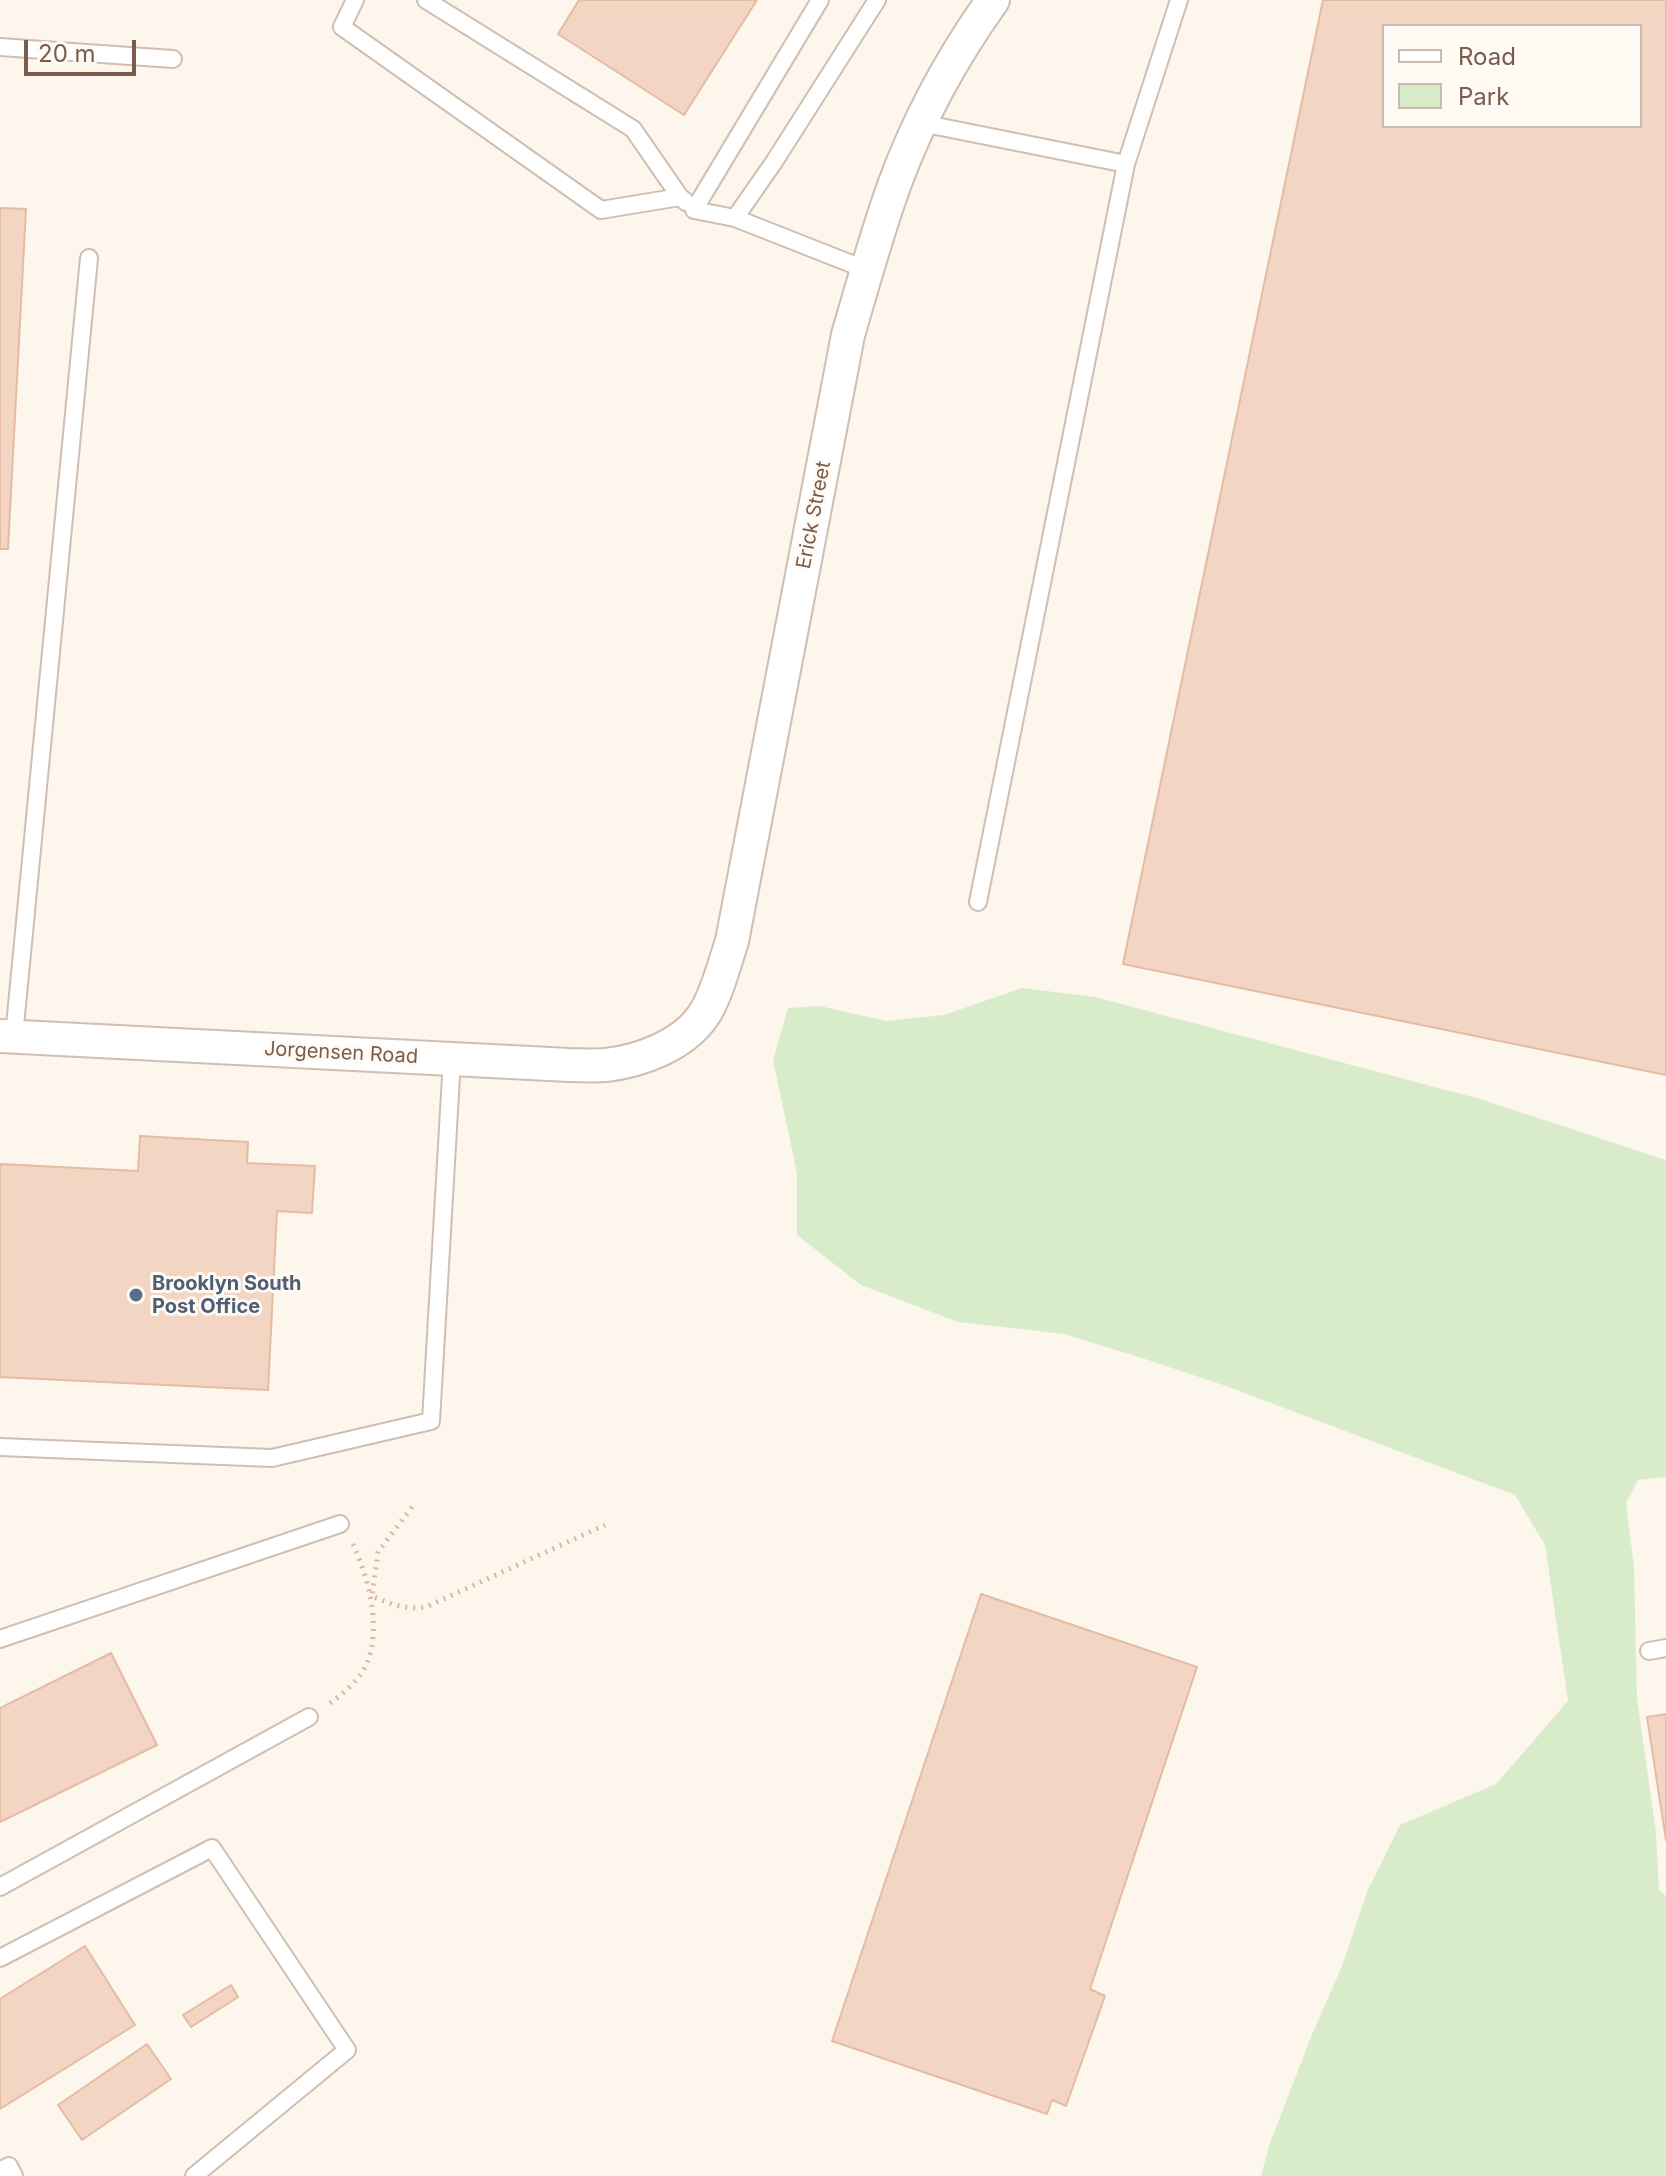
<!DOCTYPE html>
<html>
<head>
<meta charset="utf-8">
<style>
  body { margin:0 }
  #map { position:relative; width:1666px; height:2176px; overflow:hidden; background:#fdf6ec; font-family:Inter,sans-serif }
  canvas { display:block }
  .legend { position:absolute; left:1382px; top:24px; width:260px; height:104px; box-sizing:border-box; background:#fffaf3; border:2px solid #cabbb1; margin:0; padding:10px 14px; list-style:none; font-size:24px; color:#7a5c4d }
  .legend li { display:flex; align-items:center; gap:16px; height:40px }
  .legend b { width:40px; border:2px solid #cabbb1 }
  .scale { position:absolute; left:24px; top:40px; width:112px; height:36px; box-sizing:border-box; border:4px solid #7a5c4d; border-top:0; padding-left:10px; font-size:24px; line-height:28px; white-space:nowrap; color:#7a5c4d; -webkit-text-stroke:6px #fffaf3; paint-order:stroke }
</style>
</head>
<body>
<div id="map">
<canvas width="1666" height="2176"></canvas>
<ul class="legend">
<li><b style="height:10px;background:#fff"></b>Road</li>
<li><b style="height:22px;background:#d8ecc9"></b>Park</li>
</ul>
<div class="scale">20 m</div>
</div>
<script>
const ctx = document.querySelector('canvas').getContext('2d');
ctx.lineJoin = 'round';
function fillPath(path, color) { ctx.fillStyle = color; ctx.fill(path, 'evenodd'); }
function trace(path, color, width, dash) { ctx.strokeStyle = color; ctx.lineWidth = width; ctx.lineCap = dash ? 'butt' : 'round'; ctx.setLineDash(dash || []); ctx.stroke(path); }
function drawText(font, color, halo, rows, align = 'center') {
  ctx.font = font + ' Inter,sans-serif'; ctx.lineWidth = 6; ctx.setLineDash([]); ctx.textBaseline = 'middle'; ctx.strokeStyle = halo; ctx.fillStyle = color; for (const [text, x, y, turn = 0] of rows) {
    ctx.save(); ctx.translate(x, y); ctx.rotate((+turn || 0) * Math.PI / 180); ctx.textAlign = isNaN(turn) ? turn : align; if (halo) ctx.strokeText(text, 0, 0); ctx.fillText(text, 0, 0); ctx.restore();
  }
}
const green = new Path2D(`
  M1022,988L1095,997L1480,1099L1666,1160V1477L1638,1480L1626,1503L1634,1567L1637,1698L1656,1833L1659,1890L1666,1896V2176H1261L1270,2143L1311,2037L1342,1966L1367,1892L1400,1825L1496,1784L1568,1701L1545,1545L1515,1495L1226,1386L1145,1359L1064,1334L958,1322L861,1285L797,1235V1173L773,1060L788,1008L820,1006L886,1021L944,1015Z`);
const building = new Path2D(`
  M579,0H757L684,115L558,34Z
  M1323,0H1666V1075L1123,964ZM1384,26H1640V126H1384Z
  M0,208L26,209L8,549H0Z
  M140,1136L248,1142L247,1163L315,1166L312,1213L277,1211L268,1390L0,1377V1164L138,1171Z
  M981,1594L1197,1667L1090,1989L1105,1996L1066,2106L1052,2100L1047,2114L832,2041Z
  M111,1653L157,1745L0,1822V1708Z
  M1666,1714V1840L1647,1717Z
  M85,1946L135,2025L0,2109V1999Z
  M231,1985L238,1997L191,2027L183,2015Z
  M147,2044L171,2079L82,2140L58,2105Z`);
const path = new Path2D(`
  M412,1507L378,1552L372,1596C390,1604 405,1610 426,1607L605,1525
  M330,1703C342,1695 359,1680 365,1667C383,1631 369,1579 353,1544`);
const lane = new Path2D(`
  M355,0L342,27L601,210L680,197
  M426,0L633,129L680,197L686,202
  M820,0L694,210L735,218L867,270
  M0,47L173,59
  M921,123L1126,164L978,902
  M1126,164L1179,0
  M735,218L774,162L877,0
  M14,1036L89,258
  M0,1447L272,1458L431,1421L452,1059
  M0,1639L340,1524
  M1649,1651L1666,1648
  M0,1887L309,1717
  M0,1958L212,1848L347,2050L194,2176
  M0,2171L9,2166L14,2176`);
const street = new Path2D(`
  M0,1036L569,1065C581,1065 594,1066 606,1065C641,1061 683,1045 703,1016C716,998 725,962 732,941L848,335C863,284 877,232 895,183C919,118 953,56 993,0`);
const markers = [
  [136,1295,8,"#5c6f8a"]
];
const streetNames = [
  ["Erick Street",814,515,-79],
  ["Jorgensen Road",341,1053,3]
];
const serviceNames = [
  ["Brooklyn South",152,1284],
  ["Post Office",152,1307]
];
fillPath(green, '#d8ecc9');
fillPath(building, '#f3d5c3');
trace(building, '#e6bba3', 2);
trace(lane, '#d1beb0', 20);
trace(street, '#d1beb0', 36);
trace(path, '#d9b8a5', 5, [2, 6]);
trace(lane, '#fff', 16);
trace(street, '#fff', 32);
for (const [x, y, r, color] of markers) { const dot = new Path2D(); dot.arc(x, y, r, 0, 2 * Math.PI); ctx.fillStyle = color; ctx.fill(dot); trace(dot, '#fffaf3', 3); }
drawText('20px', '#7a5c4d', '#fffaf3', streetNames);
drawText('bold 20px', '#4e5e75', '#fffaf3', serviceNames, 'left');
</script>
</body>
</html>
